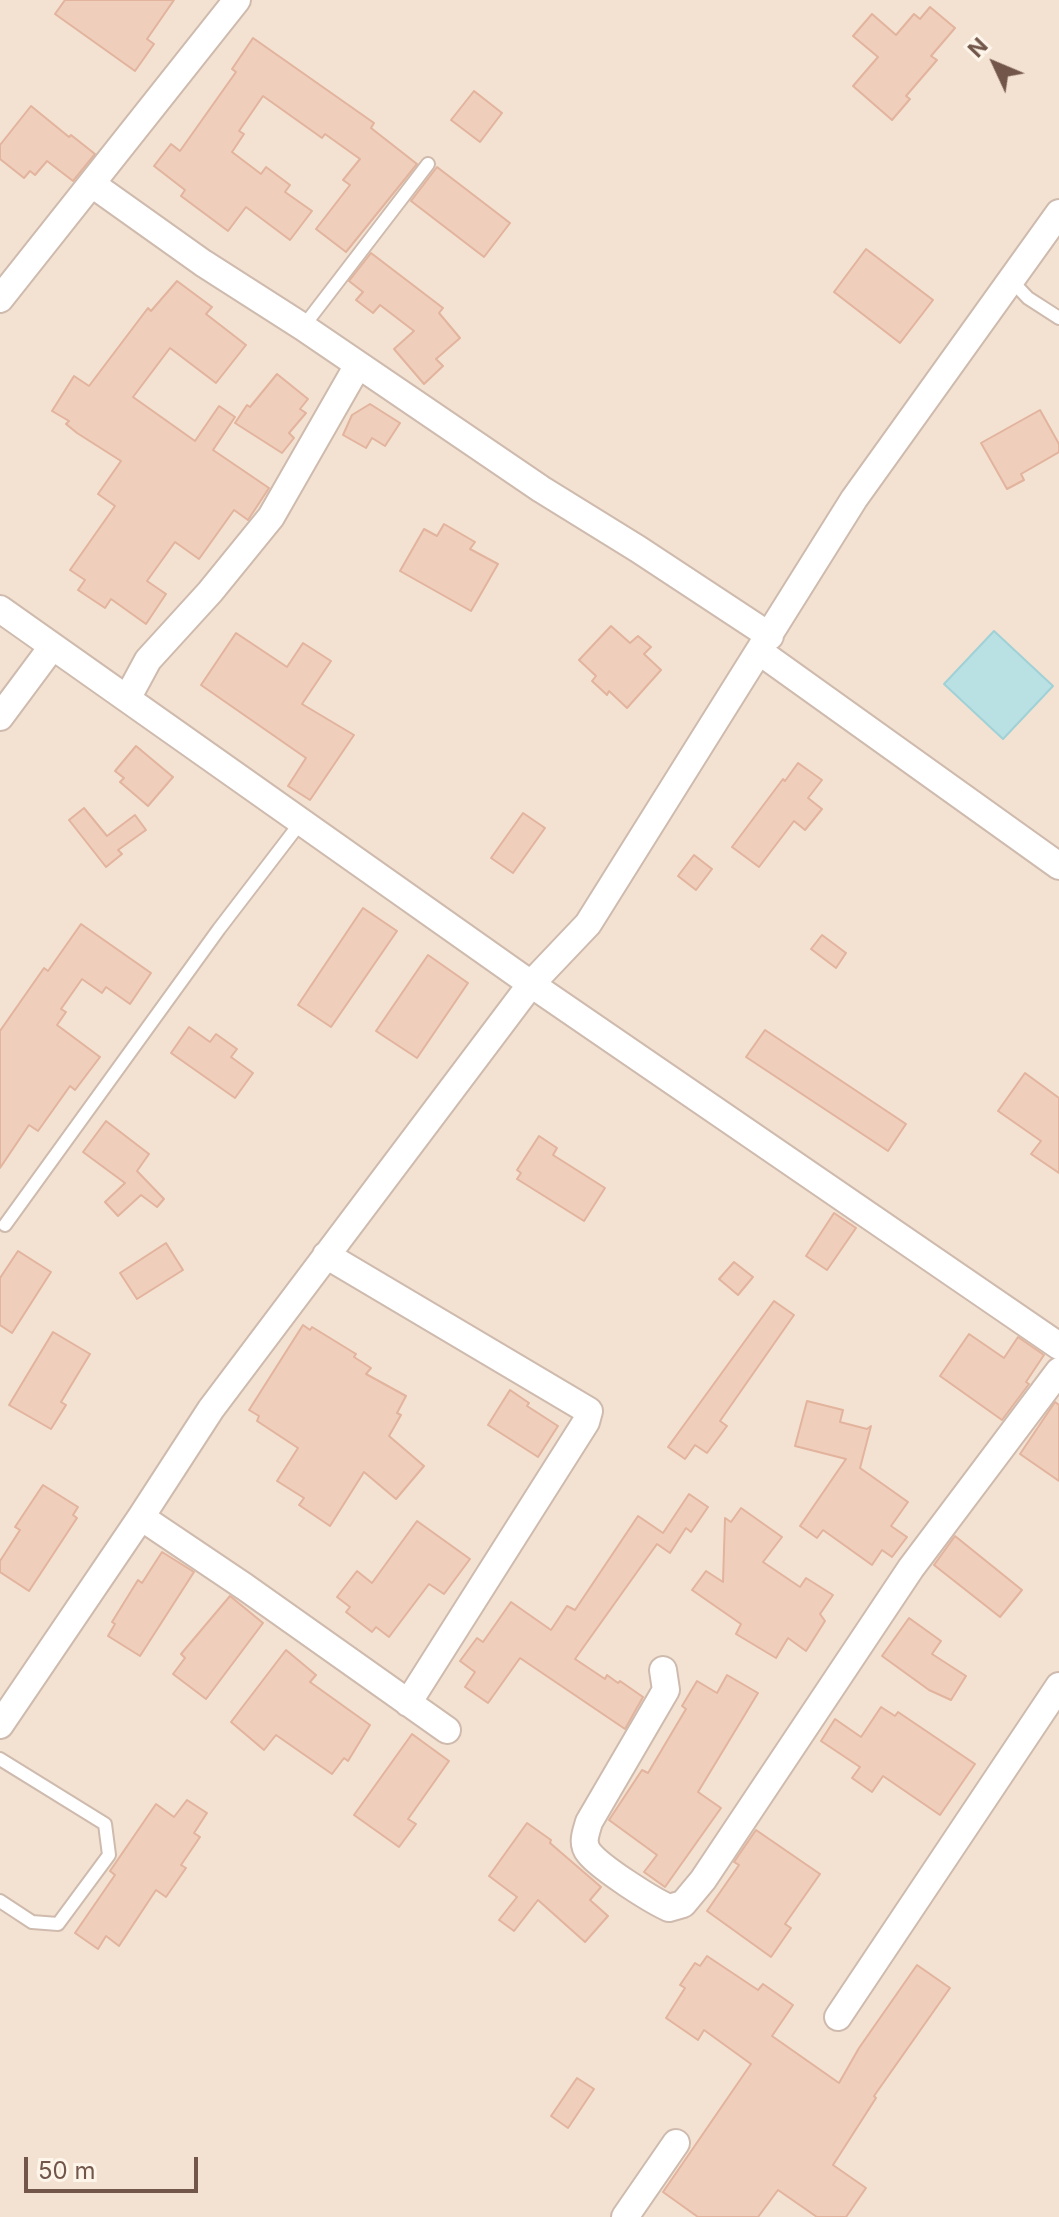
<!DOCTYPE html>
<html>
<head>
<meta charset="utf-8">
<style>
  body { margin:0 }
  #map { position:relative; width:1059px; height:2217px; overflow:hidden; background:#fbf1e4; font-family:Inter,sans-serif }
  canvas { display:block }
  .north { position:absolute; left:955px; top:24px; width:80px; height:80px; -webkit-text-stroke:6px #fef5ea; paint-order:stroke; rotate:314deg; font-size:22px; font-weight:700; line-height:32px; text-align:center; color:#73564a }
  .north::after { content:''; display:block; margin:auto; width:28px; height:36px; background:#73564a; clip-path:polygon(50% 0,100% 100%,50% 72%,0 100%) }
  .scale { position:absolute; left:24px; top:2157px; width:174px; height:36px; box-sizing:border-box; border:4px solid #73564a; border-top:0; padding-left:10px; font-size:24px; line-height:28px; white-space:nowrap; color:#73564a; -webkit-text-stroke:6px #fef5ea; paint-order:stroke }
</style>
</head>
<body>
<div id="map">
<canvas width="1059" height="2217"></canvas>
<div class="north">N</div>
<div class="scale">50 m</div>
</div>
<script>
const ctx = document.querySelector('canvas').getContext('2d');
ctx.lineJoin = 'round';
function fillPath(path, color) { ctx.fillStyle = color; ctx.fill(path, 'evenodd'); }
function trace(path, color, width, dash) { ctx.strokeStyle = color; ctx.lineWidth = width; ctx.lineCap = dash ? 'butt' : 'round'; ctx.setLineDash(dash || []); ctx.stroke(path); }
const residential = new Path2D(`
  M0,0H1059V2217H0Z`);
const water = new Path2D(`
  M994,631L1053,686L1003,739L944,684Z`);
const building = new Path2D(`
  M65,0H174L147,39L154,44L135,71L55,14Z
  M930,7L955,28L931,56L937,60L906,96L910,99L892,120L853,86L878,57L853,36L872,14L896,35L914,14L920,19Z
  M253,38L374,123L371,128L417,164L346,252L316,229L350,185L343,180L360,159L325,134L322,138L263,96L239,131L244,134L232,152L261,174L266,167L290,185L285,192L312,211L290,240L246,207L228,231L181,196L185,190L154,166L171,144L180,151L236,72L232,69Z
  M474,91L502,113L480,142L451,120Z
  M31,106L69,137L71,135L95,154L73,181L47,161L35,175L30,171L24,178L0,159V145Z
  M437,167L510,223L484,257L411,201Z
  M866,249L933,300L900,343L834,292Z
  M371,253L443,308L439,313L460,338L436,359L443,366L424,384L394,349L414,331L380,305L373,313L356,300L363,292L349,281Z
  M177,281L212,307L206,314L246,345L216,383L170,348L133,397L195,441L219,406L235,417L213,450L269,488L248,520L234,510L199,559L175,542L147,581L166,594L146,624L111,599L105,608L78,590L85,580L70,570L115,506L98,494L121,461L77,433L66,424L69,421L52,411L74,376L89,386L148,308L151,311Z
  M277,374L308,399L300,409L306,413L289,433L294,438L282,453L235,423L247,405L250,407Z
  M370,404L400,423L385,446L372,438L366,448L343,435L352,415Z
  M1040,410L1059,444V452L1021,474L1024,480L1007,489L981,443Z
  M444,524L475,542L470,549L498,564L471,611L400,571L424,529L437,536Z
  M611,626L630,643L638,636L651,647L644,654L661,670L627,708L609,691L607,695L592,681L596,676L579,660Z
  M236,633L287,667L303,643L331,661L302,704L354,735L310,800L288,786L306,758L201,685Z
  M136,746L173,777L148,806L120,782L124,778L115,771Z
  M798,763L822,780L808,798L822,809L805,830L794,821L759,867L732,847L783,779L785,781Z
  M84,808L107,836L135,815L146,830L118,850L122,854L106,867L69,820Z
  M523,813L545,828L513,873L491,858Z
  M694,855L712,869L696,890L678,876Z
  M363,908L397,931L331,1027L298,1005Z
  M81,924L151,973L130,1004L106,987L102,993L82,979L61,1009L66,1012L57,1025L100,1057L75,1090L70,1086L38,1131L29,1125L0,1168V1031L44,968L48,971Z
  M822,935L846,953L836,968L811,949Z
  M428,955L468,983L417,1058L376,1031Z
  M189,1027L210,1042L216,1034L237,1049L231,1057L253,1073L235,1098L171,1053Z
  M765,1030L906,1124L888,1151L746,1057Z
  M1025,1073L1059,1098V1173L1031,1154L1041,1141L998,1111Z
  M106,1121L149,1154L137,1171L164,1199L157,1207L141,1195L118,1216L105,1202L125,1183L83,1152Z
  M539,1136L557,1148L553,1155L605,1188L584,1221L517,1179L521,1173L517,1170Z
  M834,1213L856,1228L827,1270L806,1256Z
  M166,1243L183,1270L137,1299L120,1273Z
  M18,1251L51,1272L12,1333L0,1325V1278Z
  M734,1262L753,1277L738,1295L719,1279Z
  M774,1301L794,1315L720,1421L727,1426L707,1453L695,1445L685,1459L668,1447Z
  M303,1325L310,1330L312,1327L356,1354L354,1357L371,1368L366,1374L406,1396L397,1413L401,1415L389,1436L424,1466L396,1499L364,1472L330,1526L299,1505L304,1498L277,1481L298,1448L257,1421L259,1416L249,1410Z
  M53,1332L90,1354L61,1402L66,1405L51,1429L9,1405Z
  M969,1334L1004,1358L1018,1337L1044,1355L1026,1382L1029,1384L1002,1420L940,1376Z
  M510,1390L529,1403L527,1406L558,1426L538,1457L488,1425Z
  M807,1401L843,1410L840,1422L867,1429L871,1426L860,1468L908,1502L891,1526L907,1537L892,1557L882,1550L872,1565L823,1530L817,1538L800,1526L846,1459L795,1446Z
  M1055,1402L1059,1405V1481L1020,1454Z
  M43,1485L78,1507L73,1515L77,1518L29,1591L0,1572V1561L20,1530L15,1527Z
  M689,1494L708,1507L691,1532L686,1528L670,1553L657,1544L575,1659L605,1679L607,1675L618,1683L620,1681L643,1697L625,1729L520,1658L488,1703L465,1687L475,1672L460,1661L477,1638L483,1642L511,1602L551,1630L567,1606L575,1610L638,1516L663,1533Z
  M741,1508L782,1537L763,1562L800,1587L806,1578L833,1595L820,1614L825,1621L806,1651L788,1638L776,1658L736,1634L741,1624L692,1590L706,1571L723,1582L725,1518L731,1522Z
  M417,1521L470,1559L444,1594L429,1584L389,1637L376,1627L372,1632L346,1612L350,1607L337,1597L357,1571L372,1583Z
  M955,1536L1022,1590L1000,1617L934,1565Z
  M162,1552L194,1572L140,1656L108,1636L115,1624L112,1622L138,1580L142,1583Z
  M230,1596L263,1623L206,1699L173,1674L185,1658L181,1654Z
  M909,1618L941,1641L932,1654L966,1676L951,1700L929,1690L882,1656Z
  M286,1650L316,1675L310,1682L370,1725L348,1761L344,1758L332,1774L276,1735L264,1750L231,1722Z
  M727,1675L758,1693L698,1792L721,1808L665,1887L644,1872L657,1855L609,1820L642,1770L648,1773L686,1709L682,1706L697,1681L717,1693Z
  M881,1707L895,1716L898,1712L975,1764L940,1815L883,1776L872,1792L852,1778L860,1767L821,1741L835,1719L861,1737Z
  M412,1734L449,1761L408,1819L416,1824L399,1847L354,1815Z
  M187,1800L207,1813L194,1833L200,1837L181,1865L186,1868L166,1897L156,1890L119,1946L106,1936L98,1949L75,1933L115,1875L110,1871L156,1804L174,1817Z
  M527,1823L551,1840L550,1843L601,1887L590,1900L608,1916L585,1942L538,1900L514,1931L499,1920L517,1897L489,1876Z
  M756,1830L820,1874L785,1924L791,1928L771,1957L707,1911L739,1865L734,1862Z
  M707,1956L758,1990L763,1984L793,2005L772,2036L839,2083L859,2048L917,1965L950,1988L874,2096L876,2098L833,2165L866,2188L846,2217H817L778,2190L758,2217H698L663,2192L751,2064L704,2030L698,2040L666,2018L685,1988L680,1985L695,1963L700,1966Z
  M577,2078L594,2089L568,2128L551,2116Z`);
const lane = new Path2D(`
  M1011,280L1028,298L1059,318
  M303,327L428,164
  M5,1225L219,929L301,822
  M0,1759L105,1824L109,1855L58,1924L32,1922L0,1901`);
const street = new Path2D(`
  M92,184L203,263L303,327L541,489L638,549L770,636
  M0,299L237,0
  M0,609L531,984L1059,1346
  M760,652L1059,866
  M128,697L148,660L210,592L271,517L358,365
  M0,717L52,647
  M326,1255L589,1411L586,1422L408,1703
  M141,1517L245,1587L447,1730
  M663,1670L666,1690L589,1822C586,1833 581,1843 589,1853C601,1868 651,1900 669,1908L683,1904L703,1880L911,1568L1059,1371
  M0,1725L141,1517L211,1409L531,984L588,924L854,499L1059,213
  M838,2017L1059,1686
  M625,2217L676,2143`);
fillPath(residential, '#f3e2d2');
fillPath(water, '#b9e1e4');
trace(water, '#a0d1d6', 2);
fillPath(building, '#f0cebc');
trace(building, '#e2b39d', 2);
trace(lane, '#cfbaae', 16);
trace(street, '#cfbaae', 30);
trace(lane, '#fff', 12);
trace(street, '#fff', 26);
</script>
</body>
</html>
